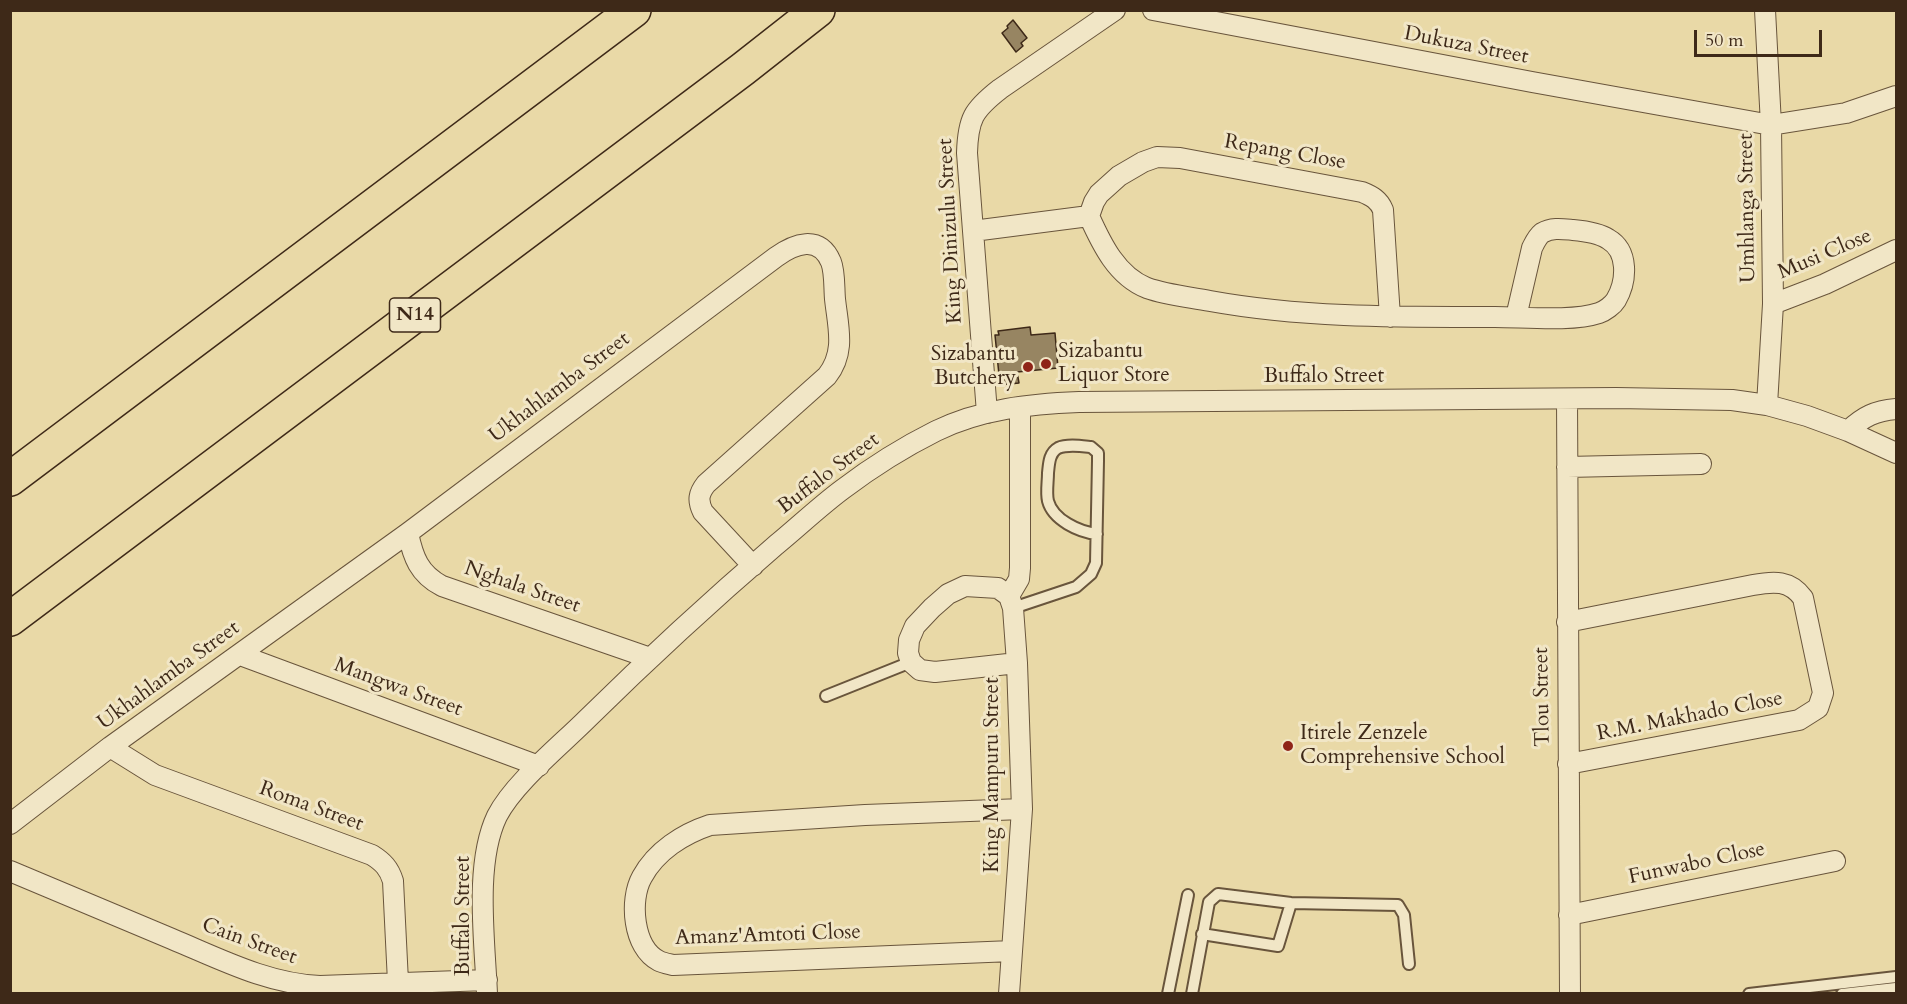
<!DOCTYPE html>
<html>
<head>
<meta charset="utf-8">
<style>
  body { margin:0 }
  #map { position:relative; width:1907px; height:1004px; overflow:hidden; background:#e9d9a7; font-family:Cardo,serif }
  canvas { display:block }
  .frame { position:absolute; inset:0; border:12px solid #3e2918; pointer-events:none }
  .scale { position:absolute; left:1694px; top:30px; width:128px; height:27px; box-sizing:border-box; border:3px solid #3e2918; border-top:0; padding-left:8px; font-size:18px; line-height:21px; white-space:nowrap; color:#3e2918; -webkit-text-stroke:4px #f1e6c6; paint-order:stroke }
</style>
</head>
<body>
<div id="map">
<canvas width="1907" height="1004"></canvas>
<div class="frame"></div>
<div class="scale">50 m</div>
</div>
<script>
const ctx = document.querySelector('canvas').getContext('2d');
ctx.lineJoin = 'round';
function fillPath(path, color) { ctx.fillStyle = color; ctx.fill(path, 'evenodd'); }
function trace(path, color, width, dash) { ctx.strokeStyle = color; ctx.lineWidth = width; ctx.lineCap = dash ? 'butt' : 'round'; ctx.setLineDash(dash || []); ctx.stroke(path); }
function drawText(font, color, halo, rows, align = 'center') {
  ctx.font = font + ' Cardo,serif'; ctx.lineWidth = 6; ctx.setLineDash([]); ctx.textBaseline = 'middle'; ctx.strokeStyle = halo; ctx.fillStyle = color; for (const [text, x, y, turn = 0] of rows) {
    ctx.save(); ctx.translate(x, y); ctx.rotate((+turn || 0) * Math.PI / 180); ctx.textAlign = isNaN(turn) ? turn : align; if (halo) ctx.strokeText(text, 0, 0); ctx.fillText(text, 0, 0); ctx.restore();
  }
}
const building = new Path2D(`
  M1013,20L1027,38L1021,43L1023,46L1016,52L1002,33L1008,28L1007,26Z
  M1030,327L1031,335L1055,333L1058,368L1017,372L1019,383L1000,385L995,335H999L998,331Z`);
const lane = new Path2D(`
  M1013,608L1076,587L1091,574L1096,563L1098,461V453L1091,447C1081,446 1067,444 1058,448C1049,453 1049,464 1048,473C1048,482 1046,492 1048,501C1053,520 1079,532 1097,534
  M826,696L911,662
  M1202,934L1278,946L1291,903
  M1168,994L1188,895
  M1192,994L1209,902L1218,894L1291,903L1398,905L1404,915L1409,964
  M1749,994L1896,977
  M1842,994L1896,988`);
const street = new Path2D(`
  M1153,10L1532,82L1771,125L1846,113L1896,96
  M1765,10L1771,125L1773,304L1767,405
  M1089,216C1102,245 1117,276 1147,288C1167,295 1189,297 1210,301C1304,318 1399,317 1495,317C1524,317 1572,322 1599,313C1605,311 1613,305 1616,300C1627,281 1629,251 1608,239C1599,233 1584,231 1573,230C1563,229 1552,227 1542,233C1537,237 1535,242 1532,248L1516,317
  M973,231L1089,216L1094,202L1099,194L1119,176L1143,162L1157,157L1180,158L1362,192C1372,196 1379,200 1383,210L1390,317
  M1773,304L1825,284L1896,250
  M1567,399C1567,597 1569,795 1570,994
  M987,413L967,153C968,119 973,110 1000,89L1115,10
  M1848,431C1864,416 1875,411 1896,409
  M1567,467L1701,464
  M408,533C413,557 419,574 442,586L650,658
  M1009,596L1019,579L1020,568V407
  M1567,622L1753,585C1774,581 1790,580 1803,598L1823,693L1818,708L1799,720L1568,764
  M240,655L539,766
  M110,747L155,775L372,855C383,862 389,868 393,881L398,982
  M10,824L110,747L408,533L776,257C794,244 819,234 831,262C835,272 834,288 835,299C838,327 846,352 827,376L706,484C699,493 697,500 703,512L753,566
  M10,871C64,894 118,916 172,939C220,959 268,984 320,986L487,980
  M1569,915L1835,861
  M1012,951L673,965C669,964 663,963 659,961C633,948 629,900 642,877C656,851 683,834 710,825L865,815L1022,809
  M487,994C485,942 474,864 497,816C514,783 560,746 587,719C648,659 711,601 776,545C798,527 820,506 843,489C872,467 904,447 936,431C981,409 1030,404 1079,402L1616,398L1732,400L1767,405L1807,416L1848,431L1896,453
  M1009,994L1022,809L1017,663L1013,608L1009,596L998,588L965,586L948,594L932,608L915,626L909,640L908,653L911,662L920,670L935,672L1017,663`);
const highway = new Path2D(`
  M10,479L634,10
  M10,619L743,69L818,10`);
const markers = [
  [1046,364,6,"#8f2418"],
  [1028,367,6,"#8f2418"],
  [1288,746,6,"#8f2418"]
];
const shields = [
  [415,315,51]
];
const shieldNames = [
  ["N14",415,315]
];
const streetNames = [
  ["Dukuza Street",1466,46,11],
  ["Repang Close",1285,153,10],
  ["Umhlanga Street",1748,208,-91],
  ["King Dinizulu Street",951,231,-93],
  ["Musi Close",1825,255,-23],
  ["Buffalo Street",1324,377],
  ["Ukhahlamba Street",560,388,-37],
  ["Buffalo Street",829,474,-37],
  ["Nghala Street",522,588,19],
  ["Ukhahlamba Street",169,676,-36],
  ["Mangwa Street",398,688,20],
  ["Tlou Street",1543,697,-91],
  ["R.M. Makhado Close",1690,717,-11],
  ["King Mampuru Street",993,775,-90],
  ["Roma Street",311,807,20],
  ["Funwabo Close",1697,864,-12],
  ["Buffalo Street",464,916,-90],
  ["Amanz'Amtoti Close",768,936,-2],
  ["Cain Street",249,942,20]
];
const poiNames = [
  ["Sizabantu",1058,352],
  ["Liquor Store",1058,376],
  ["Sizabantu",1016,355,"right"],
  ["Butchery",1016,379,"right"],
  ["Itirele Zenzele",1300,734],
  ["Comprehensive School",1300,758]
];
fillPath(building, '#978562');
trace(building, '#3e2918', 1.5);
trace(lane, '#69553c', 14);
trace(street, '#69553c', 22);
trace(highway, '#3e2918', 36);
trace(lane, '#f1e6c6', 10);
trace(street, '#f1e6c6', 20);
trace(highway, '#e9d9a7', 33);
for (const [x, y, r, color] of markers) { const dot = new Path2D(); dot.arc(x, y, r, 0, 2 * Math.PI); ctx.fillStyle = color; ctx.fill(dot); trace(dot, '#f1e6c6', 2); }
for (const [x, y, w] of shields) { const box = new Path2D(); box.roundRect(x - w / 2, y - 17, w, 34, 4.5); ctx.fillStyle = '#f1e6c6'; ctx.fill(box); trace(box, '#3e2918', 1.5); }
drawText('bold 20px', '#3e2918', null, shieldNames);
drawText('21px', '#3e2918', '#f1e6c6', streetNames);
drawText('21px', '#3e2918', '#f1e6c6', poiNames, 'left');
</script>
</body>
</html>
